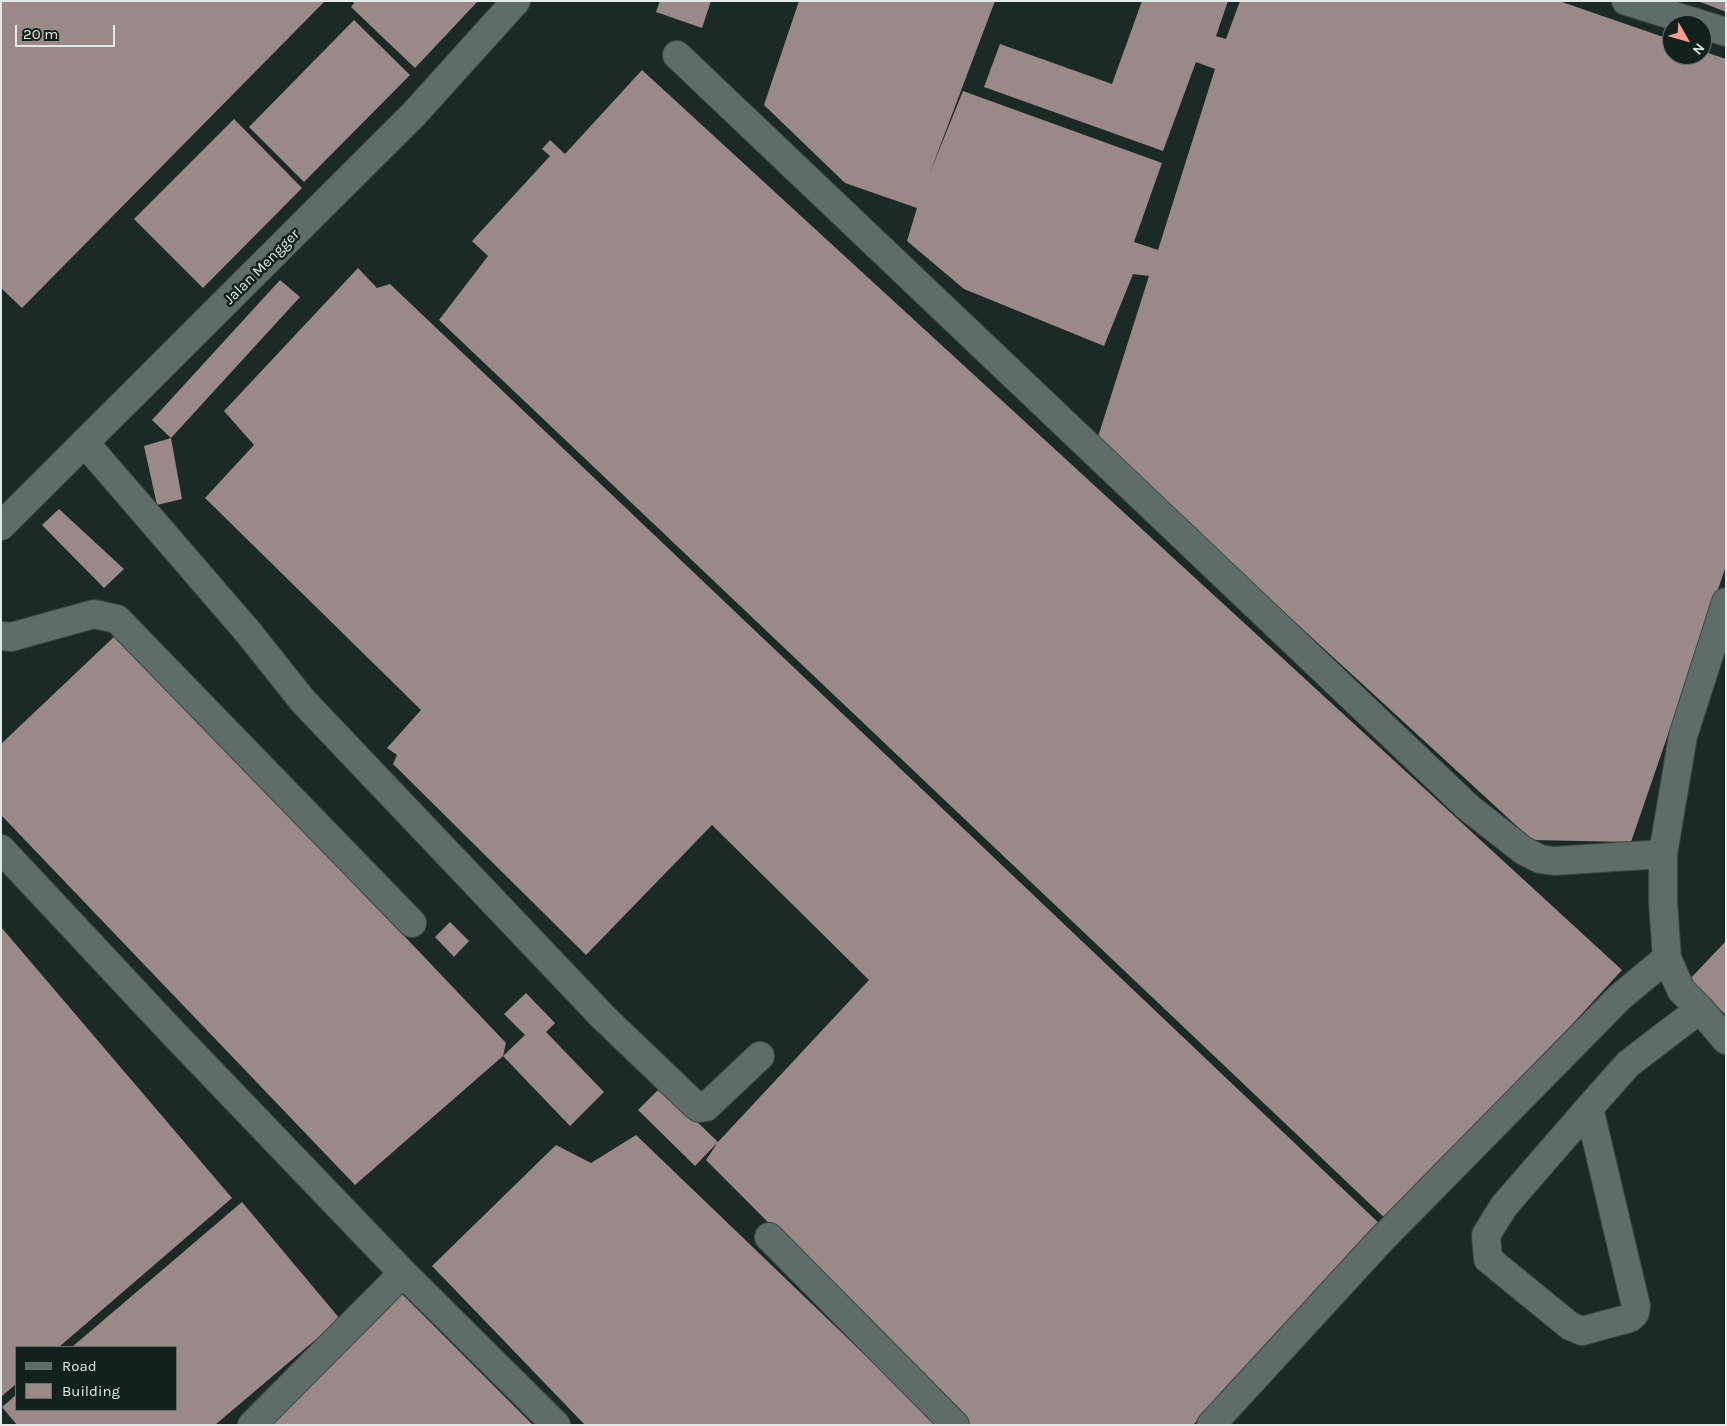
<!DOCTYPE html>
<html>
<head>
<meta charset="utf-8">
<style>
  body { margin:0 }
  #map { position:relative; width:1727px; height:1426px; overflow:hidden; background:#1c2a25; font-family:Karla,sans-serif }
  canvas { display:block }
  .frame { position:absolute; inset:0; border:2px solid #e1eae6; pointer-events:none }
  .legend { position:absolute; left:15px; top:1346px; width:162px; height:65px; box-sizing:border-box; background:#13211c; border:1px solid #65716d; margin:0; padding:6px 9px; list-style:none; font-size:15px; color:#e1eae6 }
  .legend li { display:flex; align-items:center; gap:10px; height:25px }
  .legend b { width:25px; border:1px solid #65716d }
  .north { position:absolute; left:1662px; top:15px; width:50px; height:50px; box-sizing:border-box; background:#13211c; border:1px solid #65716d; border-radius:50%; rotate:128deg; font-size:14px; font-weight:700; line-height:20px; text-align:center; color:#e1eae6 }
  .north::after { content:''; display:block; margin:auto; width:18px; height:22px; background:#f59c93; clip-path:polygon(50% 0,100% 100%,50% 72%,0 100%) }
  .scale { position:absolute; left:15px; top:25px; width:100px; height:22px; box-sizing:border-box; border:2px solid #e1eae6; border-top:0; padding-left:6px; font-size:15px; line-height:18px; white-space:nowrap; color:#e1eae6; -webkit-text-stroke:4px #13211c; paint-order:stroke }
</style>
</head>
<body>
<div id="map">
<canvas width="1727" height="1426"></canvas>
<div class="frame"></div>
<ul class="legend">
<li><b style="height:6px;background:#5e6d67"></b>Road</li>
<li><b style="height:14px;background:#9a8987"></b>Building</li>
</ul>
<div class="north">N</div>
<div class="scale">20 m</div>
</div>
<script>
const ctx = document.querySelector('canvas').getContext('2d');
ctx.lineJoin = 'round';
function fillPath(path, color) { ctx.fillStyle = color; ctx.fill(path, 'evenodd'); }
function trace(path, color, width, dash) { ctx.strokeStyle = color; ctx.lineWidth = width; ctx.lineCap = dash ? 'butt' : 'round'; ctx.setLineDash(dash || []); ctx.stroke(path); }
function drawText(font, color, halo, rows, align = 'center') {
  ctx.font = font + ' Karla,sans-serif'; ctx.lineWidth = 5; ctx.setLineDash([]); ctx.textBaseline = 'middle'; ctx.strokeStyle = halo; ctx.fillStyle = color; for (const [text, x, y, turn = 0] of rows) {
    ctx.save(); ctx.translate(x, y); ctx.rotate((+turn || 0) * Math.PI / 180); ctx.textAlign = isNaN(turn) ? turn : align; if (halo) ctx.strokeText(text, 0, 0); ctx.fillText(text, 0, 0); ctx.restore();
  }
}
const building = new Path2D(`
  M1,1H325L22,308L1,288Z
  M353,1H478L415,68L351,7L354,3Z
  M660,1H711L702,28L656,12Z
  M799,1H995L929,175L963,91L1162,163L1134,242L1158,250L1215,69L1196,62L1163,151L984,87L1000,44L1112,84L1142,1H1228L1216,36L1226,39L1240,1H1559L1672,40V55H1702V51L1726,59V566L1631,842L1532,840L1097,440L1149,276L1133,274L1104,346L964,289L907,241L917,208L845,183L764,105Z
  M1698,1H1726V12Z
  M354,20L410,75L304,182L249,127Z
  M642,70L1622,970L1390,1223L439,320L488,256L472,241L550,156L542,149L550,140L565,154Z
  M234,119L302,188L203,288L134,219Z
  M358,268L377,288L390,284L1383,1227L1193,1425H970L706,1160L718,1142L869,980L712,825L586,955L393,764L397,755L387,748L421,710L205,498L254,445L224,411Z
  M280,280L300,297L171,438L152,420Z
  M171,438L182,499L157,505L144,446Z
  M59,509L124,569L104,588L42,525Z
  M117,634L506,1043L503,1056L525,1035L504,1014L526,993L555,1023L546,1032L604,1092L570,1126L503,1056L355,1185L1,815V744Z
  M450,922L469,941L454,957L435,937Z
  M1,927L232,1198L59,1347H16V1384L1,1397Z
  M1726,941V1015L1689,980Z
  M661,1087L718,1142L695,1166L638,1110Z
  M636,1135L938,1425H585L432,1266L556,1145L591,1163Z
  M242,1202L340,1319L215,1425H17L2,1407L16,1395V1410H176V1347H72Z
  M400,1292L533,1425H267Z`);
const minor = new Path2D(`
  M1626,1L1726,32
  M677,55L1469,808L1524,851L1540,859L1554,861L1663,854
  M85,443L248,632L303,701L604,1018L695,1105L699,1108L706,1107L760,1056
  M1,526L414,114L516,1
  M1726,602L1683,736L1663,854V902L1667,958L1681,990L1700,1009L1726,1040
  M1,636L11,637L94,614L117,619L412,923
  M1,849L174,1034L403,1273L556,1425
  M1589,1108L1504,1206L1486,1235L1488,1259L1570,1326L1582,1331L1630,1318L1635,1313L1636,1306L1589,1108L1628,1064L1700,1009
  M769,1237L955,1425
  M252,1425L403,1273
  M1211,1425L1381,1240L1620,997L1667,958`);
const streetNames = [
  ["Jalan Mengger",262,267,-45]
];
fillPath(building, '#9a8987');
trace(minor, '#3b4742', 30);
trace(minor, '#5e6d67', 28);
drawText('15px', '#e1eae6', '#13211c', streetNames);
</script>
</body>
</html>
